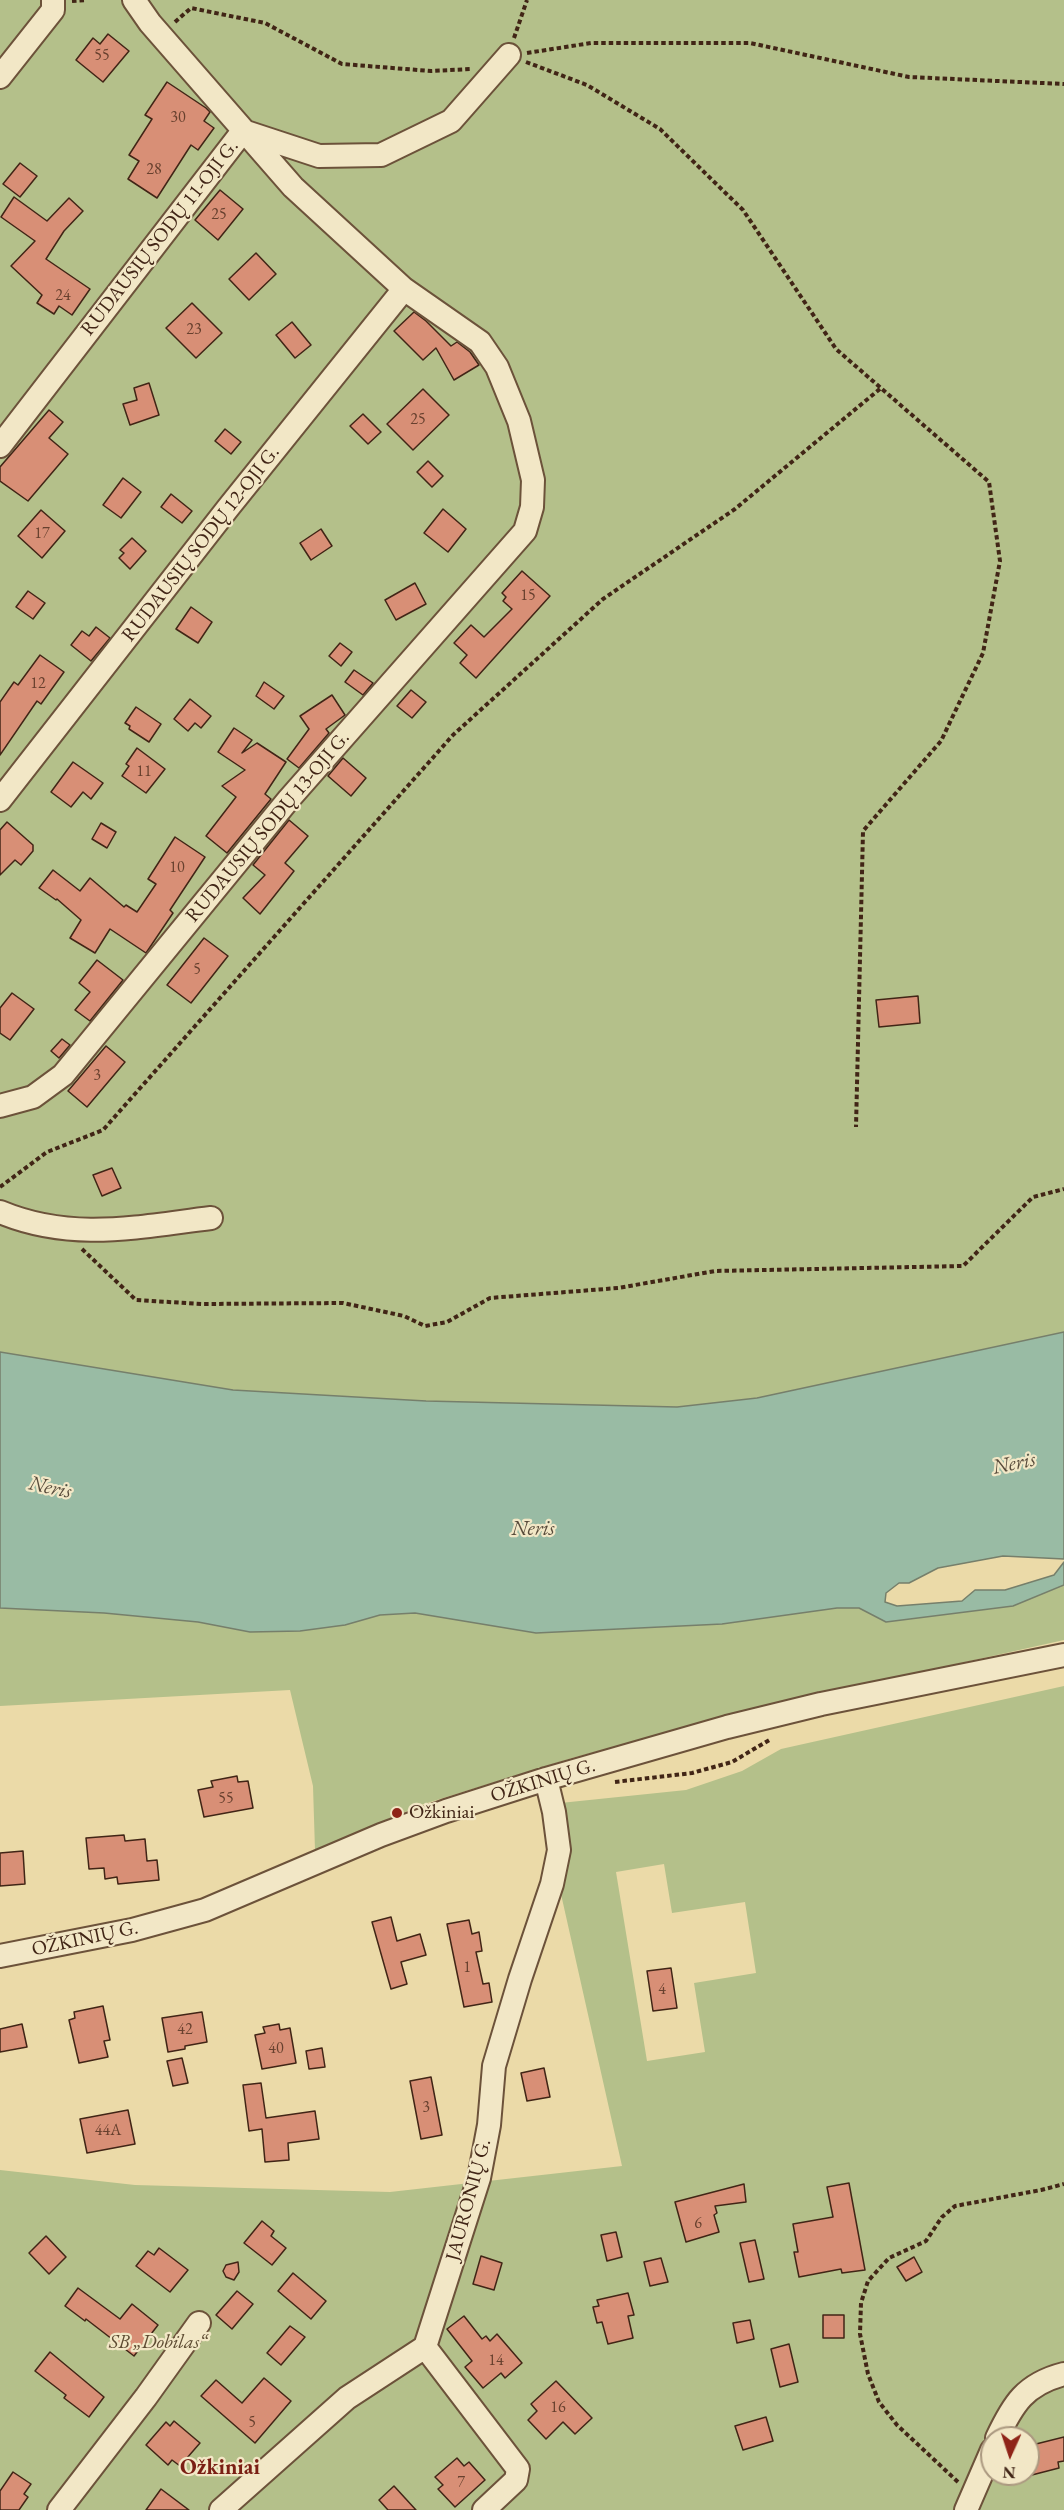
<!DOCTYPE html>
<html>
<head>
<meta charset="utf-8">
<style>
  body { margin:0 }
  #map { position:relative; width:1064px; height:2510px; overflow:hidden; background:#ebdaa8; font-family:"EB Garamond",serif }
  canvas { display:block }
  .north { position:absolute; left:980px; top:2426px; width:60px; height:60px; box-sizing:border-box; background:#f2e7c6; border:2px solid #ab9980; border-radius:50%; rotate:183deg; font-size:16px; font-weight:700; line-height:24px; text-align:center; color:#412516 }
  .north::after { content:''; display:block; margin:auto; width:21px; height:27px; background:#8f2418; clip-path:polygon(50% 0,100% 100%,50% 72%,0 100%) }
</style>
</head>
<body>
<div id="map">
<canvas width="1064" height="2510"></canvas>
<div class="north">N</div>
</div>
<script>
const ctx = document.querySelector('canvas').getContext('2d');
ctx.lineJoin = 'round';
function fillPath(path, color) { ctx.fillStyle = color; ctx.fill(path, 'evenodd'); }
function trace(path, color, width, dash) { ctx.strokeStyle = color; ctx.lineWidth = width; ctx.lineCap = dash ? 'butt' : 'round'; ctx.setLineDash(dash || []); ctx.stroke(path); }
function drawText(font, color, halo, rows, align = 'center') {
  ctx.font = font + ' "EB Garamond",serif'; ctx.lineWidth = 4.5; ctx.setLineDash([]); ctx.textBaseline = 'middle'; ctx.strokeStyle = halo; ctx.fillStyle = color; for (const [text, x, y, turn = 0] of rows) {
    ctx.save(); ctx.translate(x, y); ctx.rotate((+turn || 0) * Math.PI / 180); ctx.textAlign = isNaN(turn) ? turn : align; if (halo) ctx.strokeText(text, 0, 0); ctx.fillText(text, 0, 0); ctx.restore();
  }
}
const green = new Path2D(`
  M0,0H1064V1332L757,1398L677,1407L426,1401L233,1390L0,1352Z
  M1064,1585V1640L764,1707L572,1758L424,1804L315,1850L313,1786L290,1690L0,1706V1608L104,1613L198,1622L250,1632L345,1625L380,1615L415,1613L536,1633L722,1624L837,1608H859L886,1622L1013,1606Z
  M1064,1686V2510H0V2170L135,2185L390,2192L622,2166L541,1805L686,1790L742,1771L781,1749ZM664,1864L672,1913L745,1902L756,1973L694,1983L705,2052L647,2061L616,1872ZM992,2438H1028V2474H992Z`);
const water = new Path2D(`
  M1064,1332V1559L1003,1556L938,1568L909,1583H899L886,1593L885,1602L897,1606L962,1601L975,1590H1005L1054,1575L1064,1562V1585L1013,1606L886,1622L859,1608H837L722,1624L536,1633L415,1613L380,1615L345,1625L300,1631L250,1632L198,1622L104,1613L0,1608V1352L233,1390L426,1401L677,1407L757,1398Z`);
const building = new Path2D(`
  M108,34L129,51L103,82L76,60L93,38L100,44Z
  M167,82L206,108L210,112L204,121L214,128L198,150L191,145L157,198L128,179L139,161L129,155L152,119L145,115Z
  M20,163L37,176L20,197L3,184Z
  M220,190L243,209L218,240L195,220Z
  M14,197L47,221L69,198L83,211L64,231L46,259L90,289L72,315L59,306L54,314L37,303L42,295L11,266L35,241L1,217Z
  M256,253L276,274L249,300L229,279Z
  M192,303L222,333L196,358L166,328Z
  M414,312L426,321L451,346L457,342L470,352L479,365L454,380L436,348L423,360L394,331Z
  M292,322L311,345L295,358L276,335Z
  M149,383L159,415L130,425L123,404L137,400L134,388Z
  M423,389L449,415L413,450L387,424Z
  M49,410L63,422L49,438L68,454L28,501L0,481V467Z
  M363,414L381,432L368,444L350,426Z
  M225,429L241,442L231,454L215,441Z
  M428,461L443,476L432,487L417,472Z
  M123,478L141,492L121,518L103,505Z
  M171,494L192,511L182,523L161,507Z
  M443,509L466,529L448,552L424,533Z
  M41,510L65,531L42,558L18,536Z
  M321,529L332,546L311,560L300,543Z
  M132,538L146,551L130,569L119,558L124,553L120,550Z
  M522,571L550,596L476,678L460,663L467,655L454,643L471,625L484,637L512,609L503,601L506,597L502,593Z
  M415,583L426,604L396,620L385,600Z
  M28,591L45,603L33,619L16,607Z
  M191,607L212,622L198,643L176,629Z
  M96,627L110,638L91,661L71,645L82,631L89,636Z
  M340,643L352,652L341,666L329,656Z
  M40,655L64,672L41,704L37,701L0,755V702L14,682L18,685Z
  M354,670L373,683L363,695L345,682Z
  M264,682L284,696L274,709L256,696Z
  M411,690L426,702L412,718L397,706Z
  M332,695L345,715L326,729L329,733L299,768L287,759L309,729L300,716Z
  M190,699L211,716L201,728L195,723L188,731L174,719Z
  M136,707L161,724L149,742L129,729L130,726L125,723Z
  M234,728L252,740L242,753L257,743L286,762L265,794L271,799L227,853L206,836L236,797L222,786L245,770L218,752Z
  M137,748L165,769L146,793L122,776L129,766L126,764Z
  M343,758L366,778L351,796L328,776Z
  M73,762L103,783L91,799L83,792L71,807L51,792Z
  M289,820L308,836L285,863L294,871L260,914L243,898L265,875L253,865Z
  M7,822L33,845V851L21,865L15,860L0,875V830Z
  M101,823L116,832L107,848L92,839Z
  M175,837L205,857L170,910L173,913L146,953L110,929L95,953L70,938L81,920L57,899L56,900L39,888L53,870L80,891L90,878L124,907L126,905L137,912L156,884L148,879Z
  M204,938L228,956L191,1003L167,985Z
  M97,960L123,980L90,1021L75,1010L90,992L79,983Z
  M12,993L34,1009L10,1040L0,1033V1008Z
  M918,996L920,1023L879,1027L876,1000Z
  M62,1039L70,1045L59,1058L51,1051Z
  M106,1046L125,1062L87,1107L68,1091Z
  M112,1168L121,1188L102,1196L93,1175Z
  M237,1776L238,1782L248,1781L253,1808L204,1817L198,1790L213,1787L211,1781Z
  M124,1835L125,1841L145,1839L147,1861L157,1860L159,1880L118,1884L117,1877L105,1879L104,1868L89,1869L86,1838Z
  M23,1851L25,1884L0,1886V1853Z
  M391,1917L397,1941L420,1934L426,1955L401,1962L407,1984L391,1989L372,1922Z
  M469,1920L472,1934L479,1932L482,1951L476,1952L483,1984L489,1983L492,2002L464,2007L447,1924Z
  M671,1968L677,2008L653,2011L647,1971Z
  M103,2006L110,2040L104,2041L108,2057L79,2063L69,2020L75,2018L74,2012Z
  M202,2012L207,2042L185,2046V2049L168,2052L162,2018Z
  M22,2024L27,2047L0,2052V2029Z
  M279,2024L280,2030L290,2028L296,2063L262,2069L255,2035L265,2033L263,2027Z
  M322,2048L325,2067L309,2069L306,2051Z
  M182,2058L188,2083L173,2086L167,2061Z
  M544,2068L550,2097L527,2101L521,2073Z
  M431,2077L442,2135L421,2139L410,2081Z
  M261,2083L266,2118L315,2111L319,2139L288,2143L289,2160L265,2162L262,2129L249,2131L243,2085Z
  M128,2110L135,2144L87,2153L80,2119Z
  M849,2183L865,2270L842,2273L841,2269L799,2277L794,2252H798L793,2224L833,2217L827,2187Z
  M744,2184L746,2202L715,2206L717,2213L714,2215L719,2232L686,2242L675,2202Z
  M262,2221L274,2231L271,2236L286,2248L272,2265L244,2243Z
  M616,2232L622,2257L607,2261L601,2235Z
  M46,2236L66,2257L49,2274L29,2253Z
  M755,2240L764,2279L749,2282L740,2243Z
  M159,2248L188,2270L170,2292L136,2266L148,2251L154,2255Z
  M481,2256L502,2263L494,2290L473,2284Z
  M914,2257L922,2272L906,2281L897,2267Z
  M661,2258L668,2282L650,2286L644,2262Z
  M238,2262L239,2272L234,2280L226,2277L223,2271L226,2265Z
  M293,2273L326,2301L311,2319L278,2291Z
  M78,2288L120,2319L132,2304L158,2325L134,2356L86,2319L85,2321L65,2306Z
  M237,2291L253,2304L232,2329L216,2315Z
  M628,2293L634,2315L628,2316L633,2338L608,2344L602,2322L597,2323L593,2307L599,2306L597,2300Z
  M823,2315H844V2338H823Z
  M464,2316L482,2339L486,2336L490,2341L497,2334L522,2363L505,2378L501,2373L483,2388L465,2367L472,2361L447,2329Z
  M750,2320L754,2339L737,2343L733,2323Z
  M290,2326L305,2337L281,2365L267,2353Z
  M789,2344L798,2382L780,2387L771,2349Z
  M50,2352L104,2397L89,2417L64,2398L66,2395L35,2371Z
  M264,2378L291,2401L255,2443L201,2396L216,2380L242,2403Z
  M556,2381L592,2418L575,2434L563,2422L546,2439L528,2420L537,2411L531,2404Z
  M766,2417L773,2441L743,2450L735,2426Z
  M174,2421L200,2443L180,2466L172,2460L168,2465L146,2445L166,2422L170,2426Z
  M1064,2437V2461L1058,2462L1059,2468L1028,2476V2446Z
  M457,2458L464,2466L469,2462L485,2480L455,2507L438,2489L443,2485L435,2477Z
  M13,2472L31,2484L24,2494L28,2497L19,2510H0V2491Z
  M394,2486L416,2510H388L379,2500Z
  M161,2489L189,2510H146Z`);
const path = new Path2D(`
  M72,1L86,0
  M175,22L191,8L265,23L342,64L431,71L471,69
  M514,38L527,0
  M527,53L591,43H750L909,77L1064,84
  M526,62L587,85L660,129L743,210L836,349L989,482L1000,561L983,653L941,741L863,831L856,1127
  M0,1187L47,1152L103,1130L453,735L603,599L735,509L881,388
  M82,1249L136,1300L202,1304L343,1303L404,1316L425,1326L447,1322L490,1298L618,1288L715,1271L963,1266L1033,1197L1064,1189
  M615,1782L692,1773L732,1762L771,1739
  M958,2482L897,2425L879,2402L868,2374L860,2334L861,2303L868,2281L889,2258L926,2241L942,2217L955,2206L1041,2190L1064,2184`);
const minor = new Path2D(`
  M0,77L53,10V0
  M0,446L243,131L319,156L381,155L451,121L509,55
  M0,800L228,508L404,289
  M0,1106L33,1097L63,1075L289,799L525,531L532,507L533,480L519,421L497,367L480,342L404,289L293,187L150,23L134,0
  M0,1212C72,1242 137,1227 211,1218
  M0,1956L132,1930L205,1910L381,1835L446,1811L546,1779L727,1727L821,1704L1064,1655
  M997,2438C1013,2404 1025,2384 1064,2374
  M59,2510L146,2397L199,2323
  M221,2510L347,2398L425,2347
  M484,2510L516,2480L518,2469L425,2347L479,2178L489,2125L494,2066L520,1979L552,1884L559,1850L554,1812L546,1779
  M966,2510L992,2450`);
const markers = [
  [397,1813,6,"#8f2418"]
];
const numberNames = [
  ["55",102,56],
  ["30",178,118],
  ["28",154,170],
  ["25",219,215],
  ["24",63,296],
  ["23",194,330],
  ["25",418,420],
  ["17",42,534],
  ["15",528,596],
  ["12",38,684],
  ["11",144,772],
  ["10",177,868],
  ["5",197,970],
  ["3",97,1076],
  ["55",226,1799],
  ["1",467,1968],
  ["4",662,1990],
  ["42",185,2030],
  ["40",276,2049],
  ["3",426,2108],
  ["44A",108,2131],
  ["6",698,2224],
  ["14",496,2361],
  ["16",558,2408],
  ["5",252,2423],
  ["7",461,2483]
];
const streetNames = [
  ["RUDAUSIŲ SODŲ 11-OJI G.",160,238,-52],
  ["RUDAUSIŲ SODŲ 12-OJI G.",201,544,-52],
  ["RUDAUSIŲ SODŲ 13-OJI G.",268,827,-50],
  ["OŽKINIŲ G.",543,1781,-17],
  ["OŽKINIŲ G.",85,1939,-12],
  ["JAURONIŲ G.",469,2200,-75]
];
const poiNames = [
  ["Ožkiniai",409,1813]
];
const parkNames = [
  ["SB „Dobilas“",158,2343]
];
const waterNames = [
  ["Neris",1014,1464,-12],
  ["Neris",50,1488,12],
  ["Neris",533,1529]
];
const quarterNames = [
  ["Ožkiniai",220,2468]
];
fillPath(green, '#b4c08a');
fillPath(water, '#99bba4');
trace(water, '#767f6b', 1.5);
fillPath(building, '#d88f76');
trace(building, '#412516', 1.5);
trace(minor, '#6c523a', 26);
trace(path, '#412516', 4, [4.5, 3]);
trace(minor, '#f2e7c6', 22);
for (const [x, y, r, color] of markers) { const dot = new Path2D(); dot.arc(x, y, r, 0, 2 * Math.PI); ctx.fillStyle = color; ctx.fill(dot); trace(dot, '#f2e7c6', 2); }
drawText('16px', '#67402e', null, numberNames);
drawText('20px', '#412516', '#f2e7c6', streetNames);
drawText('20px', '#412516', '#f2e7c6', poiNames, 'left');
drawText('italic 20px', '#5e4c33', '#f2e7c6', parkNames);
drawText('italic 21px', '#574a3a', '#f2e7c6', waterNames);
drawText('bold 22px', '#7a1f14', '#f2e7c6', quarterNames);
</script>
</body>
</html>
